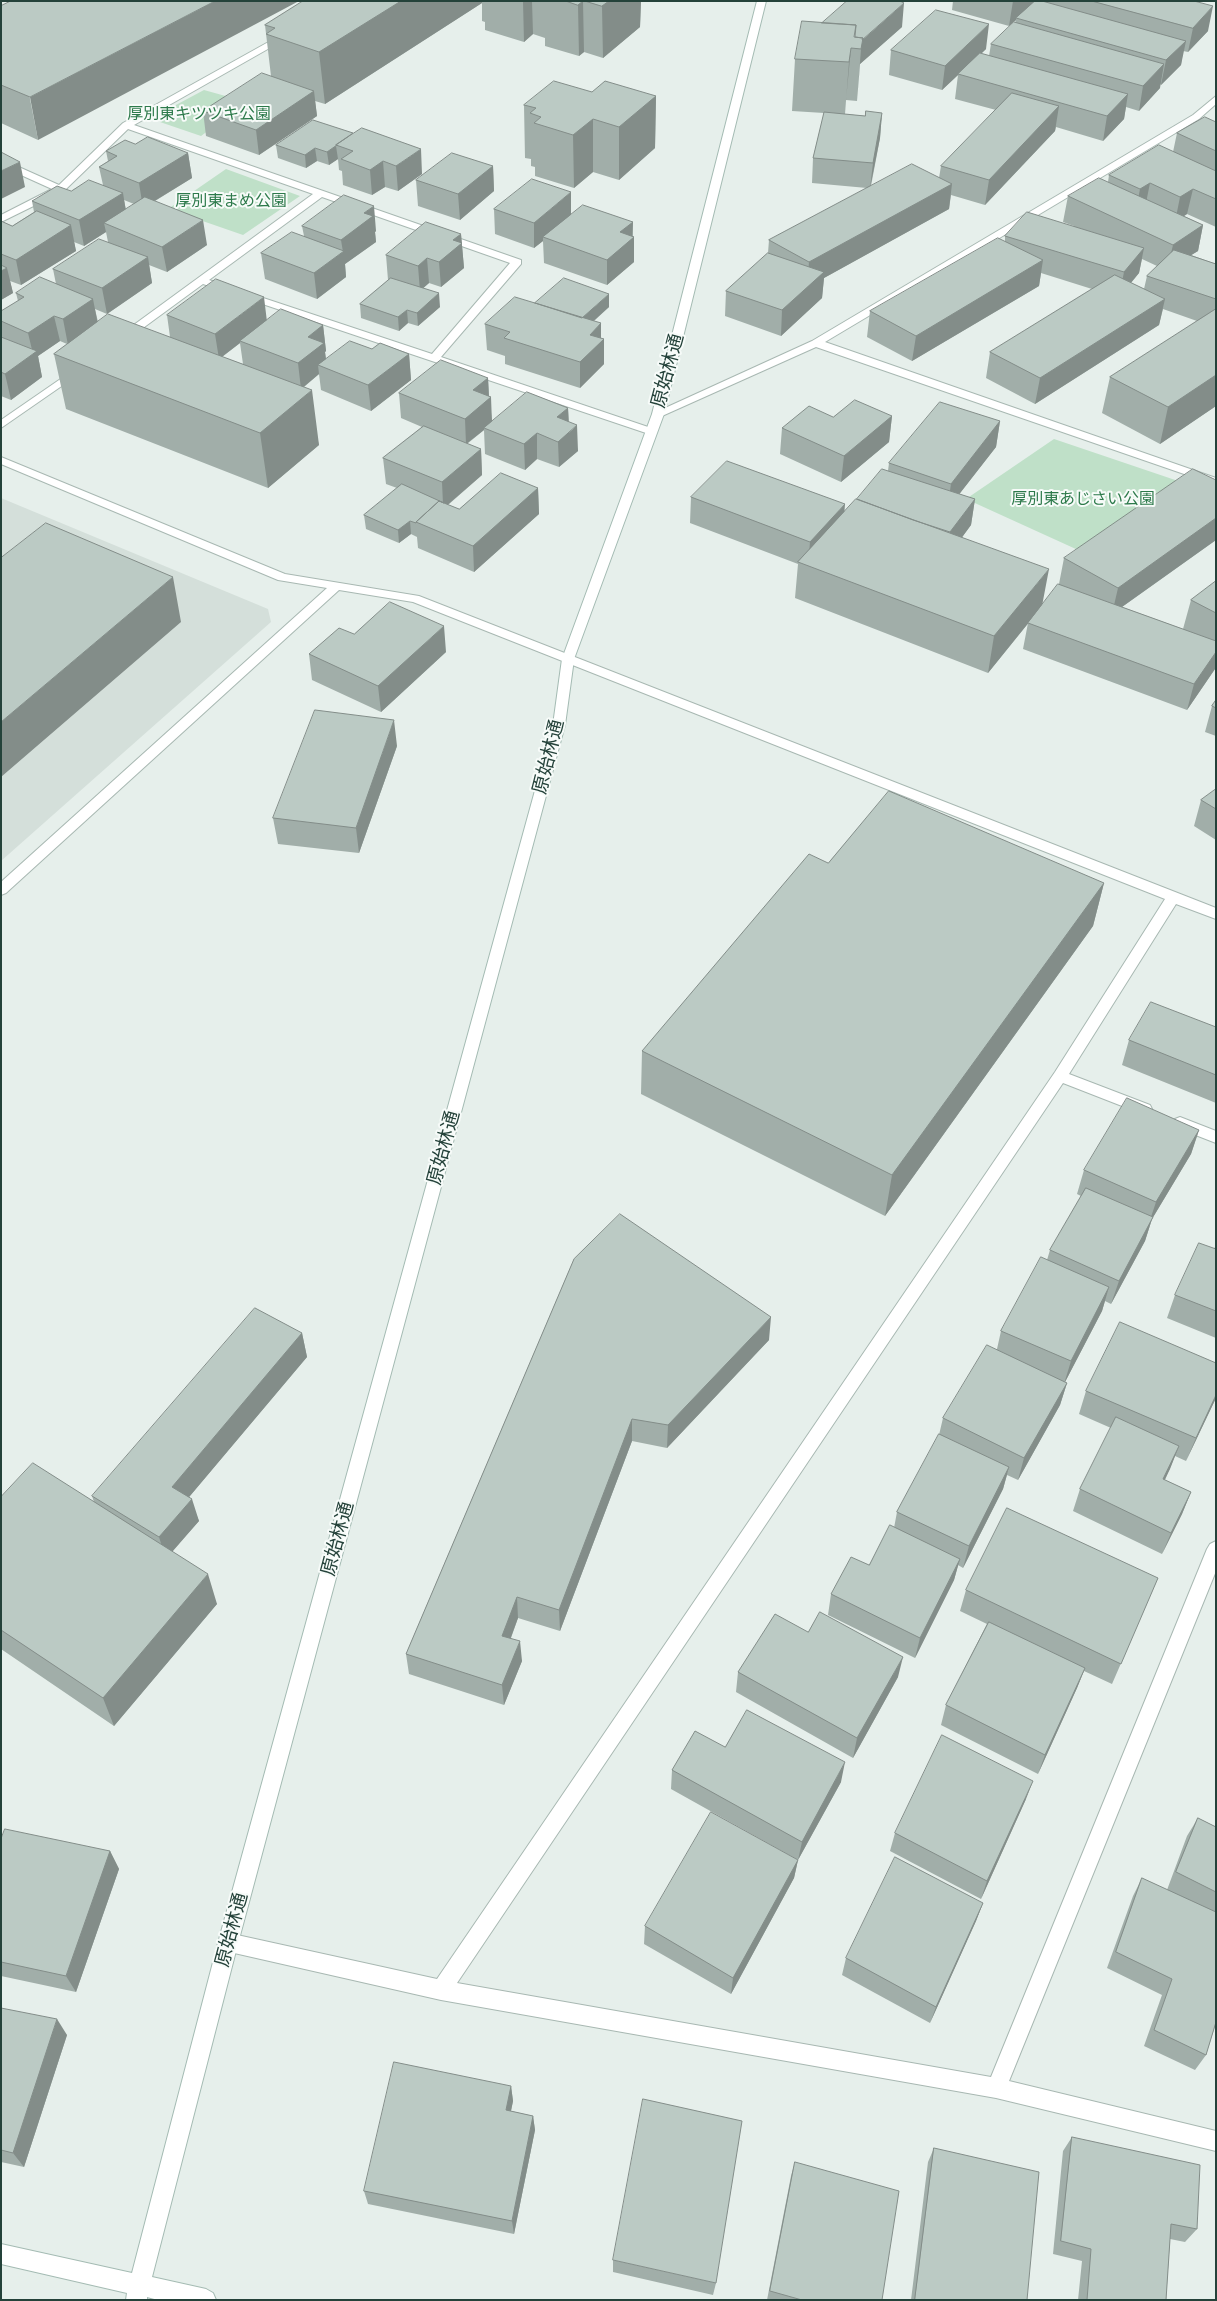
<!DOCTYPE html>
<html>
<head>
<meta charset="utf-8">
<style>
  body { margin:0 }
  #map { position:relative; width:1217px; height:2301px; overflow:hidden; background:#e6efeb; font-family:Karla,sans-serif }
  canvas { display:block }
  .frame { position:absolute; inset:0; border:2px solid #24423a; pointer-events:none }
</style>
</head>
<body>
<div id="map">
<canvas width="1217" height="2301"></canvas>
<div class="frame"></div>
</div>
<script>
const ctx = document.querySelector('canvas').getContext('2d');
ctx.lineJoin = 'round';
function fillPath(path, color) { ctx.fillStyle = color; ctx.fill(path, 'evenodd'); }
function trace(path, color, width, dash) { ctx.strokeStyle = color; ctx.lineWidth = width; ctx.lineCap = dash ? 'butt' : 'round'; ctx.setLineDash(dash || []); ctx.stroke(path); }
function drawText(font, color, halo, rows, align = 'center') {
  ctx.font = font + ' Karla,"Noto Sans JP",sans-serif'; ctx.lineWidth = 4; ctx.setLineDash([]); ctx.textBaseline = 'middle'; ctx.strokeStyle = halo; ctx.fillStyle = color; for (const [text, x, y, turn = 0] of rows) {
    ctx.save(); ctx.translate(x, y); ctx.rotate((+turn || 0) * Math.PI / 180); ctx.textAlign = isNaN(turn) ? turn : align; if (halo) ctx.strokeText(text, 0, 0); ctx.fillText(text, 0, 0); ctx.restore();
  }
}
const built = new Path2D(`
  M1,498L268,609L271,622L1,861Z`);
const green = new Path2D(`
  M204,90L247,102L201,136L160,122L159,114Z
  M226,169L300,196L243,235L168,209Z
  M1054,439L1187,484L1089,555L966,499Z`);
const street = new Path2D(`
  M281,35L289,37L134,125L521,260V264L441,357L654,429L656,431L654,433H646L203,284L128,339H120V335L313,194L128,129L64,191L1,222V215L52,189L1,166V159L59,185L123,123ZM322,197L510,263L432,354L209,280Z
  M1216,96V104L1199,119L825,342L1216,478V485L816,347L662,416L658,417L652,414L812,341L1193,115Z
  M75,369L80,372L79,374L1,428V420Z
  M1,457L285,574L419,596L1216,908V919L1176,904L1069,1074L1150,1105L1152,1109L1150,1113L1145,1115L1140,1113L1063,1083L457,1983L991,2077L1207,1549L1210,1544L1216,1541V1571L1009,2081L1216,2131V2151L996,2098L441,2000L221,1950L218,1943L221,1936L228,1933L437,1979L1055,1072L1165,899L413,602L339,590L6,893L1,895V882L327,588L278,580L1,464Z
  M1180,1117L1216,1131V1143L1175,1127L1173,1123L1175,1119Z`);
const secondary = new Path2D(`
  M757,1H766L664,414L574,659L565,725L238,1943L152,2277L206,2289L213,2293L216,2300H158L147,2297V2300H126L127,2293L1,2264V2244L132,2273L218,1943L553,725L562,659L652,414Z`);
const wall = new Path2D(`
  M11,1L38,140L1,123V6Z
  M303,1H641L640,27L603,58L584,52L579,56L545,46V38L533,34L524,42L485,30V22L482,21V3L325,104L315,101L317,116L259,155L206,136L203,111L271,76L265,25Z
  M953,1H1194L1208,31L1188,52L1183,51L1181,65L1161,85L1160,84V88L1139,111L1126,107L1124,119L1103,141L1056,127L1055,131L985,205L951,195L949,209L824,278L822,298L781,336L725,316L726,291L768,253L769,240L867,188L812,183L813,158L824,113L792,111L795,59L902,27L860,64L857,101L846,100L845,114L865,116L882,113L880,138L871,186L939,178L941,166L996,110L955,99L958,75L942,90L889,75L891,50L986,49L981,54L989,56L991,44L1015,23L1016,20L1009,26L952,10Z
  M592,92L656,96L655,148L619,180L593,172L574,188L535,176V167L531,166V159L525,158L524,105Z
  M313,120L422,174L398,191L385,187L372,195L343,185L342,171L339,170L338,159L329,165L317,161L306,168L278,158L276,145Z
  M1216,122V227L1187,214L1184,216L1203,225L1198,251L1191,255L1216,264V406L1160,444L1102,413L1110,377L1197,321L1163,309L1159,325L1035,404L986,378L990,352L1092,289L1041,273L1039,286L912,361L867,337L870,311L1005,241V236L1074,226L1063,222L1068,196L1108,182L1109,175L1173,152L1177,133ZM1142,259L1157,266L1147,276L1144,289L1131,283L1139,273Z
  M135,144L188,153L192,178L155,201L207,245L167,272L149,265L152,283L107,314L95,309L98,322L170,337L167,315L267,320L323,325L326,351L325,352L326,359L372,349L409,354L411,380L371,411L321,390L319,374L304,387L319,445L268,488L66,409L54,354L67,344L60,341L38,356L42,377L11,400L1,396V311L18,301L16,293L56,284L53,269L108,242L106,232L84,246L74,242L76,251L21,285L10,281L13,293L1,300V221L12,226L34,212L32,201L103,185L99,167L108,161L106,151ZM124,200L134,204L126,210ZM240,343L243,364L222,357Z
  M493,166L494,191L460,220L418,206L416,180Z
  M494,209L571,215L633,222V236L634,237V262L607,285L544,263L543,241L534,248L495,234Z
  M302,226L376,231L375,232L376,242L345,264L346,277L317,299L265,279L261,253L304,236Z
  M461,234L464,268L441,287L429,283L423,288L440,307L418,326L408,323L399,331L361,318L360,304L388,280L386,255Z
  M535,303L609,307L594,321L601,338L604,339V364L580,388L505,364V356L487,350L485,324Z
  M488,378L489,396L492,421L568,408L569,422L578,451L559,467L537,459L525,470L485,454L484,430L467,444L481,449L482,475L448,505L459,509L538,488L539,514L474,572L418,548L417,537L411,534L399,543L366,529L364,515L397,488L386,484L383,458L422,427L401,418L399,393Z
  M892,416L889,442L841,482L780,454L782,428L833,417Z
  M1000,421L996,447L959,494L975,499L971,525L962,537L1042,605L1059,584L1064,558L1216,480V540L1122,607L1183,629L1191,600L1216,581V666L1215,669L1187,710L1023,649L1028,623L1035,615L988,673L795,598L798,564L690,523L691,497L845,511L888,471L889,463Z
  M354,634L446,652L381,712L312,680L309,654Z
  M1216,700V736L1205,732L1212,706Z
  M397,746L359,853L278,844L273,818Z
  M1216,789V840L1194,826L1201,800Z
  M828,863L1104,883L1093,926L885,1216L641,1094L642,1051Z
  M1216,1027V1103L1122,1065L1129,1040Z
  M1199,1130L1191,1154L1152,1219L1145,1241L1111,1304L1105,1301L1102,1311L1065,1382L1067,1383L1060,1405L1018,1480L1007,1475L1003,1489L963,1568L958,1565L954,1580L915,1658L828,1615L831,1594L869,1565L894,1528L897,1512L939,1435L943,1418L997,1349L1001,1331L1047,1260L1050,1250L1081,1196L1077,1194L1084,1170Z
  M1216,1245V1338L1167,1318L1175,1295L1214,1249Z
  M574,1259L769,1340L667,1448L632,1441L560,1631L518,1618L511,1638L522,1661L504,1705L409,1674L406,1654Z
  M302,1333L307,1357L189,1497L199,1521L172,1551L217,1604L114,1726L1,1649V1497L94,1502L92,1496Z
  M1086,1391L1216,1398L1186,1461L1175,1456L1165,1480L1191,1492L1182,1514L1162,1554L1073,1511L1080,1489L1111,1428L1079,1414Z
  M1158,1578L1112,1684L1084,1671L1077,1688L1038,1774L941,1725L946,1705L987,1624L960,1611L966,1590Z
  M808,1632L898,1677L853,1758L736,1692L738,1672Z
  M725,1747L841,1782L798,1860L671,1789L672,1770Z
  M1026,1799L981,1899L890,1851L895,1833Z
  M1198,1818L1216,1827V2027L1215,2026L1206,2055L1195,2070L1144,2046L1162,1995L1107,1968L1133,1896L1142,1878L1167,1890L1187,1836Z
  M1,1839L110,1851L119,1869L76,1992L1,1976Z
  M798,1860L794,1878L731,1994L644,1944L645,1926Z
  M983,1903L976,1921L930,2023L842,1975L846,1958Z
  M1,2008L67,2035L24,2167L1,2162Z
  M511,2086L513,2101L511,2111L533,2116L535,2130L514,2234L368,2204L364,2191Z
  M1072,2137L1197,2229L1185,2242L1170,2239L1166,2300H1078L1082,2261L1053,2254L1063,2151Z
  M934,2148L1027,2300H911L928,2162Z
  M795,2162L882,2300H767L791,2176Z
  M613,2260L716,2283L713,2295L613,2272Z`);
const shadedWall = new Path2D(`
  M215,1H299L38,140L30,97Z
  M401,1H482V3L325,104L319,52Z
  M523,1H532L533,34L524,42Z
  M583,1L584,52L579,56L578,5Z
  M609,1H641L640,27L603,58L602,6Z
  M1013,1H1038L1016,18V20L1009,26Z
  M904,3L902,27L860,64L857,101L861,49L859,43Z
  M1213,6L1208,31L1188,52L1193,28Z
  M989,24L986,49L959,74H958V75L942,90L945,66Z
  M1186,41L1181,65L1161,85L1166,60Z
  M851,48L846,100L845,114L849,62Z
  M1164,64L1160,88L1139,111L1143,86Z
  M314,91L317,116L259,155L256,130Z
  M1128,94L1124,119L1103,141L1107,116Z
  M656,96L655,148L619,180V127Z
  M1059,106L1055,131L985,205L989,180Z
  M882,113L880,138L870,188L873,163Z
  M593,119V172L574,188L573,135Z
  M336,146L338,159L329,165L327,152Z
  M315,148L317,161L306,168L305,155Z
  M421,149L422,174L398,191L396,166Z
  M188,153L192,178L143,208L139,183Z
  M383,161L385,187L372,195L370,170Z
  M20,162L25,187L1,199V171Z
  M493,166L494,191L460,220L458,194Z
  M1150,183L1145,208L1135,215L1140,189Z
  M952,184L949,209L824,278L822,298L781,336L782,310L807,287L809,262Z
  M1193,189L1187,214L1175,222L1180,197Z
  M571,192V217L543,237V241L534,248V223Z
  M123,193L127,218L104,223L106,232L84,246L79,220Z
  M374,206L376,231L375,232L376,242L345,264L346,277L317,299L314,273L343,252L341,240L364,213Z
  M203,220L207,245L167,272L162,247Z
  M633,222L632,238L634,237V262L607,285V260L620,232Z
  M71,225L76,251L21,285L16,260Z
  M1203,225L1198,251L1167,270L1173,245Z
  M461,234L464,268L441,287L439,262L453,240Z
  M1144,248L1139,273L1119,297L1124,272Z
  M148,257L152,283L107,314L102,288Z
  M427,258L429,283L420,291L418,266Z
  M1043,260L1039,286L912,361L916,336Z
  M7,268L13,293L1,300V271Z
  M439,293L440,307L418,326L417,313Z
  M609,294V307L580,333V320Z
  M264,297L267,322L240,341V343L219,359L215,334Z
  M93,299L98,325L68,345L63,319Z
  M1165,299L1159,325L1035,404L1040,378Z
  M407,310L408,323L399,331L398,317Z
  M54,316L60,341L38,356L42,377L11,400L5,374L33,354L28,333Z
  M601,323V341L604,339V364L580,388V362L590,335Z
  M323,325L326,351L325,352L327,368L318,365L319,374L301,389L298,363L308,337Z
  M409,354L411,380L371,411L368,385Z
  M1216,375V406L1160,444L1168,407Z
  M488,378L489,398L491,397L492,423L484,428V430L466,444L465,419L473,390Z
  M312,390L319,445L268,488L260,433Z
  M568,408L569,433L577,425L578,451L559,467L557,417Z
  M892,416L889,442L841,482L844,456Z
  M1000,421L996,447L947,510L951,484Z
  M537,433V459L525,470L524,444Z
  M481,449L482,475L445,507L443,504L442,482Z
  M538,488L539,514L474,572L473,546Z
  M975,499L971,525L947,558L950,532Z
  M845,504L843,530L808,566L810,542Z
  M1216,518V540L1112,614L1118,588Z
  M410,521L411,534L399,543L398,530Z
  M1049,569L1042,606L988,673L994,636Z
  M173,577L181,622L1,777V722Z
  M444,626L446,652L381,712L378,686Z
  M1216,652V666L1215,669L1187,710L1194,684Z
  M394,720L397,746L359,853L356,828Z
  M1104,883L1093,926L885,1216L892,1175Z
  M1199,1130L1191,1154L1152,1219L1145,1241L1111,1304L1119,1281L1148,1226L1156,1202Z
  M1109,1287L1102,1311L1064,1384L1071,1361Z
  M771,1317L769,1340L667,1448L668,1425Z
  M302,1333L307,1357L179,1509L172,1487Z
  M1067,1383L1060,1405L1018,1480L1024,1458Z
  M1216,1395V1398L1186,1461L1196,1438Z
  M632,1419V1441L560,1631L559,1610Z
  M1179,1446L1170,1469L1154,1501L1163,1479Z
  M1009,1467L1003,1489L963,1568L969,1546Z
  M1191,1492L1182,1514L1162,1554L1171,1533Z
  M192,1499L199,1521L166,1559L159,1537Z
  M960,1559L954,1580L915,1658L920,1638Z
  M208,1574L217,1604L114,1726L103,1698Z
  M517,1597L518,1618L504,1656L502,1636Z
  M520,1641L522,1661L504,1705L502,1685Z
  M903,1657L898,1677L853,1758L857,1738Z
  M1085,1668L1077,1688L1038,1774L1045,1755Z
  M845,1762L841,1782L798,1860L802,1842Z
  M1033,1781L1026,1799L981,1899L987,1881Z
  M110,1851L119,1869L76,1992L66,1976Z
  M798,1860L794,1878L731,1994L733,1978Z
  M983,1903L976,1921L930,2023L936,2007Z
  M57,2019L67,2035L24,2167L13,2153Z
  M511,2086L513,2101L508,2125L506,2110Z
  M533,2116L535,2130L514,2234L512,2221Z`);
const building = new Path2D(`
  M11,1H215L30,97L1,85V6Z
  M303,1H401L319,52L266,34L275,28L265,25Z
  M566,1H583L578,5Z
  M585,1H609L602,6Z
  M847,1H900L904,3L862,40L863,38L855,37L856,25L822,23Z
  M1035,1H1042L1186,41L1166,60L1016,18Z
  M1092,1H1194L1213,6L1193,28Z
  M936,10L989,24L945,66L891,50Z
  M802,21L856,25L854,37L863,38L861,49L851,48L849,62L795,59Z
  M1014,22L1164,64L1143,86L991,44Z
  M980,53L1128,94L1107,116L958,74Z
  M262,73L314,91L256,130L203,111Z
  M554,81L592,92L605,81L656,96L619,127L593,119L573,135L534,123L541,117L530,113L536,108L524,105Z
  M1012,93L1059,106L989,180L941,166Z
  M866,111L882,113L873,163L813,158L824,112L865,116Z
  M1205,117L1216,122V151L1177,133Z
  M313,120L353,133L336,145H337L327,152L315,148L305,155L276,145Z
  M362,128L421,149L396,166L383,161L370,170L341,159L353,151L336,145Z
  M148,137L188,153L139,183L99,167L117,156L106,151L125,140L135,144Z
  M1159,145L1216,171V199L1193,189L1180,197L1150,183L1140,189L1109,175Z
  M1,152L20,162L1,171Z
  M452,153L493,166L458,194L416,180Z
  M912,164L952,184L809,262L769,240Z
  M1099,178L1203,225L1173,245L1068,196Z
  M532,179L571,192L534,223L494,209Z
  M89,180L123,193L79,220L32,201L57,186L71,191Z
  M344,195L374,206L364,213L373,216L341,240L302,226Z
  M145,197L203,220L162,247L104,223Z
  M583,205L633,222L620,232L634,237L607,260L543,237Z
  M37,211L71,225L16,260L1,254V221L12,226Z
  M1027,212L1144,248L1124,272L1005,236Z
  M426,222L461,234L453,240L462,243L439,262L427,258L418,266L386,255Z
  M292,232L344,251L314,273L261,253Z
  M998,238L1043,260L916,336L870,311Z
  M99,239L148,257L102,288L53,269Z
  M1174,250L1216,264V299L1147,276Z
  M768,253L824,272L782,310L726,291Z
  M1,265L7,268L1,271Z
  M1115,275L1165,299L1040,378L990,352Z
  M40,277L93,299L63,319L54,316L28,333L1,321V311L24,297L16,293Z
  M391,278L439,293L417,313L407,310L398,317L360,304Z
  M564,278L609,294L582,318L535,303Z
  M216,279L264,297L215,334L167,315Z
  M515,297L601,323L590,335L604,339L580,362L504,338L510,332L485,324Z
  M281,309L323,325L308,337L324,343L298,363L240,341Z
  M1216,309V375L1168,407L1110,377Z
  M108,314L312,390L260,433L54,354Z
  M1,337L37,351L5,374L1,372Z
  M350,341L372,349L380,343L409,354L368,385L318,365Z
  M441,360L488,378L473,390L491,397L465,419L399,393Z
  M527,392L568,408L557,417L577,425L558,442L537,433L524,444L484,428Z
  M855,400L892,416L844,456L782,428L809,406L833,417Z
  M940,402L1000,421L951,484L889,463Z
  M424,426L481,449L442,482L383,458Z
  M727,461L845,504L810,542L691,497Z
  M882,469L975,499L950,532L913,520L857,499Z
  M1193,469L1216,480V518L1118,588L1064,558Z
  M501,473L538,488L473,546L416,522L439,501L459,509Z
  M402,484L444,503L439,501L416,522V523L410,521L398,530L364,515Z
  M856,499L1049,569L994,636L798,562Z
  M46,523L173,577L1,722V558Z
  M1216,581V613L1191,600Z
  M1058,584L1216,641V652L1194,684L1028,623Z
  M390,602L444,626L378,686L309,654L339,628L354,634Z
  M1216,700V708L1212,706Z
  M315,710L394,720L356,828L273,818Z
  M1216,789V809L1201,800Z
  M889,791L1104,883L892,1175L642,1051L809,854L828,863Z
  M1151,1002L1216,1027V1075L1129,1040Z
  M1127,1098L1199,1130L1156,1202L1084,1170Z
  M1086,1188L1153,1217L1119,1281L1050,1250Z
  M620,1214L771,1317L668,1425L632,1419L559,1610L517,1597L502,1636L520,1641L502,1685L406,1654L574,1259Z
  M1199,1243L1216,1249V1311L1175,1295Z
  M1041,1257L1109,1287L1071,1361L1001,1331Z
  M255,1308L302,1333L172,1487L192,1499L159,1537L92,1496Z
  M1120,1322L1216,1363V1395L1196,1438L1086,1391Z
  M987,1345L1067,1383L1024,1458L943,1418Z
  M1116,1417L1179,1446L1163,1479L1191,1492L1171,1533L1080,1489Z
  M939,1434L1009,1467L969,1546L897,1512Z
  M33,1463L208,1574L103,1698L1,1630V1497Z
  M1007,1508L1158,1578L1121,1664L966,1590Z
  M890,1525L960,1559L920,1638L831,1594L851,1557L869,1565Z
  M820,1612L903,1657L857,1738L738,1672L775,1614L808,1632Z
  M989,1622L1085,1668L1045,1755L946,1705Z
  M747,1710L845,1762L802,1842L672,1770L695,1731L725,1747Z
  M942,1735L1033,1781L987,1881L895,1833Z
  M711,1812L798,1860L733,1978L645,1926Z
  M1198,1818L1216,1827V1892L1176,1872Z
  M5,1829L110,1851L66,1976L1,1962V1839Z
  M895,1857L983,1903L936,2007L846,1958Z
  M1142,1878L1216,1912V2022L1206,2055L1154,2030L1172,1979L1116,1952Z
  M1,2008L57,2019L13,2153L1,2150Z
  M394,2062L511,2086L506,2110L533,2116L512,2221L364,2191Z
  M643,2099L742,2121L716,2283L613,2260Z
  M1072,2137L1200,2165L1197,2229L1171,2224L1166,2300H1087L1091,2249L1061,2241Z
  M934,2148L1039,2172L1027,2300H915Z
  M795,2162L899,2191L882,2300H802L770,2291Z`);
const farParknames = [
  ["厚別東キツツキ公園",199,114],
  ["厚別東まめ公園",231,201],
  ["厚別東あじさい公園",1083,499]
];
const streetNames = [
  ["原始林通",668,371,-75],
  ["原始林通",549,757,-76],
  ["原始林通",444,1148,-75],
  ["原始林通",338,1539,-75],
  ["原始林通",232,1930,-75]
];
fillPath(built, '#d4dfda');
fillPath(green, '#bfe0c8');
trace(street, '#a8b8b2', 2);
trace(secondary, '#a4bbb3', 2);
fillPath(street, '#fff');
fillPath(secondary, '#fff');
fillPath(wall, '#a1aea9');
fillPath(shadedWall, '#838d89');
fillPath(building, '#bbcac4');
trace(building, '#838d89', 1);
drawText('16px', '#2d7a4b', '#f7fbf9', farParknames);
drawText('19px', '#24423a', '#f7fbf9', streetNames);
</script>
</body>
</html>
